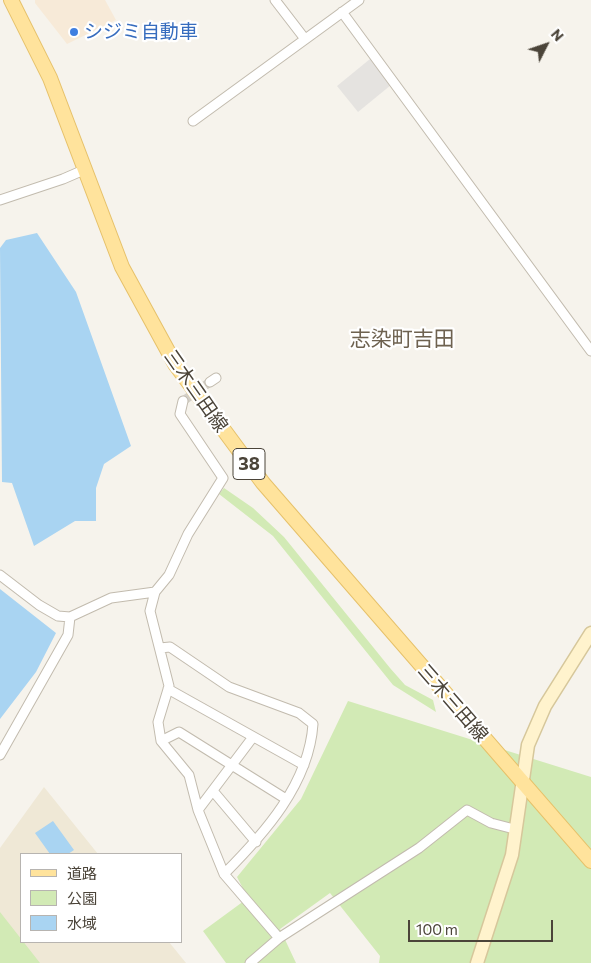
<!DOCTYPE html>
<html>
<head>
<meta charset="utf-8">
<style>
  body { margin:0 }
  #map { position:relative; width:591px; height:963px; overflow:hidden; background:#f6f3ec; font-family:Commissioner,"Noto Sans JP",sans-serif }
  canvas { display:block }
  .legend { position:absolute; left:20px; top:853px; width:162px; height:90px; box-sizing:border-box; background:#fff; border:1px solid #b7b4b0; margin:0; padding:6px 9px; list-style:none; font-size:15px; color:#4b4439 }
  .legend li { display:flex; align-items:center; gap:10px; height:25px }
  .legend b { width:25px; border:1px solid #b7b4b0 }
  .north { position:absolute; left:521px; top:20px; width:50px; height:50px; -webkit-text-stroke:4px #fff; paint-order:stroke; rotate:49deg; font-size:14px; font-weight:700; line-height:20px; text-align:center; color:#4b4439 }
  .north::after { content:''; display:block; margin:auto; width:18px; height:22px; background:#4b4439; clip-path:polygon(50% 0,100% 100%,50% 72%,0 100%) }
  .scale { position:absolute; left:408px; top:920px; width:145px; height:22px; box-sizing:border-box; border:2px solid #4b4439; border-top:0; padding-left:6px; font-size:15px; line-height:18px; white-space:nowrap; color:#4b4439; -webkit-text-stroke:4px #fff; paint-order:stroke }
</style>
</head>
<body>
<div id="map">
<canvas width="591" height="963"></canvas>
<ul class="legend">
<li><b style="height:6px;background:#ffe39c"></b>道路</li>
<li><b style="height:14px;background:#d2eab5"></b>公園</li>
<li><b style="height:14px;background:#a9d4f2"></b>水域</li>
</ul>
<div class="north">N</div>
<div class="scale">100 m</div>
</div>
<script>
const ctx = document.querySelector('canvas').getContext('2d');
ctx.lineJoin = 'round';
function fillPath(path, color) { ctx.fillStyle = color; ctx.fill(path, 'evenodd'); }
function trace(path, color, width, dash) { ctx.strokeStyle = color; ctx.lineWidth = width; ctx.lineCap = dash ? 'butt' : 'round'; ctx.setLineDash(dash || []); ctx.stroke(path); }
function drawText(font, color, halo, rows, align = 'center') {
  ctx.font = font + ' Commissioner,"Noto Sans JP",sans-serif'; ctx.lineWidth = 4.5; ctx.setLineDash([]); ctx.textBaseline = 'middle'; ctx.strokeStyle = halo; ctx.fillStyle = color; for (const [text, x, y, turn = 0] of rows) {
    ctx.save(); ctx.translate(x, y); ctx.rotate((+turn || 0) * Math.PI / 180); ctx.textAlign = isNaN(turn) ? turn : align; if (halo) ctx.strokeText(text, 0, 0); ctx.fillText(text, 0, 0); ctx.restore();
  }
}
const commercial = new Path2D(`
  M35,0H105L116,20L67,44L35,3Z`);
const education = new Path2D(`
  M44,787L98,854H21V942H169L186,963H0V848Z`);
const green = new Path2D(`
  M224,488L253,508L284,537L390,668L405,685L433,700L436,712L393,685L273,536L219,494Z
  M348,701L591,777V963H379L380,956L330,893L280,929L296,963H226L203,931L248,898L237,877L301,799Z
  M0,912L40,963H0Z`);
const parking = new Path2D(`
  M370,59L391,85L358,112L337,86Z`);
const water = new Path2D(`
  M37,233L76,292L131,446L104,464L96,488V521H75L34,546L12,483L2,482L0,248L6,240Z
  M0,589L56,633L36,672L0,719Z
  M53,821L74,850L68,854H50L35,833Z`);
const streetTunnel = new Path2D(`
  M183,401L210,382`);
const street = new Path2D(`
  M275,0L305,39
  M342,12L591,351
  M193,121L359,0
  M0,200L63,179L86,169
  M210,382L216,378
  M183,401L180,414L223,478L188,534L169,575L155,592L150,611L169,686L158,722L161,741L189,775L198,810L224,874L279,938
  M0,575L39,605L58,616L70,617L111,598L155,592
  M160,648L170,647L229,687L299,713L313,724C309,784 264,834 224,874
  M168,689L304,765
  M161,741L179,732L286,799
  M0,755L68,635L70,617
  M213,791L256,842
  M198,810L253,737
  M250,963L279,938L419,848L467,810L491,823L514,829`);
const secondary = new Path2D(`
  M477,963L512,855L528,745L545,706L591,633`);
const primary = new Path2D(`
  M11,0L50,78L122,267L175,364L263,483L591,861`);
const markers = [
  [74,32,5,"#3f7fe0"]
];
const shields = [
  [249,464,32]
];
const shieldNames = [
  ["38",249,464]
];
const shopNames = [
  ["シジミ自動車",84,32]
];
const streetNames = [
  ["三木三田線",196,391,55],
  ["三木三田線",453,703,49]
];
const quarterNames = [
  ["志染町吉田",402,339]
];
fillPath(commercial, '#f7ead8');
fillPath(education, '#efe8d6');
fillPath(green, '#d2eab5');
fillPath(parking, '#e5e3e0');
fillPath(water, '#a9d4f2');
trace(streetTunnel, '#d4d0c8', 9, [9, 4.5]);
trace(street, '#c2bbae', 11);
trace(secondary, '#d6c79b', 15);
trace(primary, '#e6c16a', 16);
trace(street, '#fff', 9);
trace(secondary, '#fff3cd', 12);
trace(primary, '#ffe39c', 14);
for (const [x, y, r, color] of markers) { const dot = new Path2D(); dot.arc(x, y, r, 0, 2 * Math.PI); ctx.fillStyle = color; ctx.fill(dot); trace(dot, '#fff', 2); }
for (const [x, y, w] of shields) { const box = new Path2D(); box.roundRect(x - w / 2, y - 15.5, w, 31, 4); ctx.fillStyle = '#fff'; ctx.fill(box); trace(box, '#4b4439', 1); }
drawText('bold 18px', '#4b4439', null, shieldNames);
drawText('19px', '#366cbe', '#fff', shopNames, 'left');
drawText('19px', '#4b4439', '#fff', streetNames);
drawText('21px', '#6e6250', '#fff', quarterNames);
</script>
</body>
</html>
